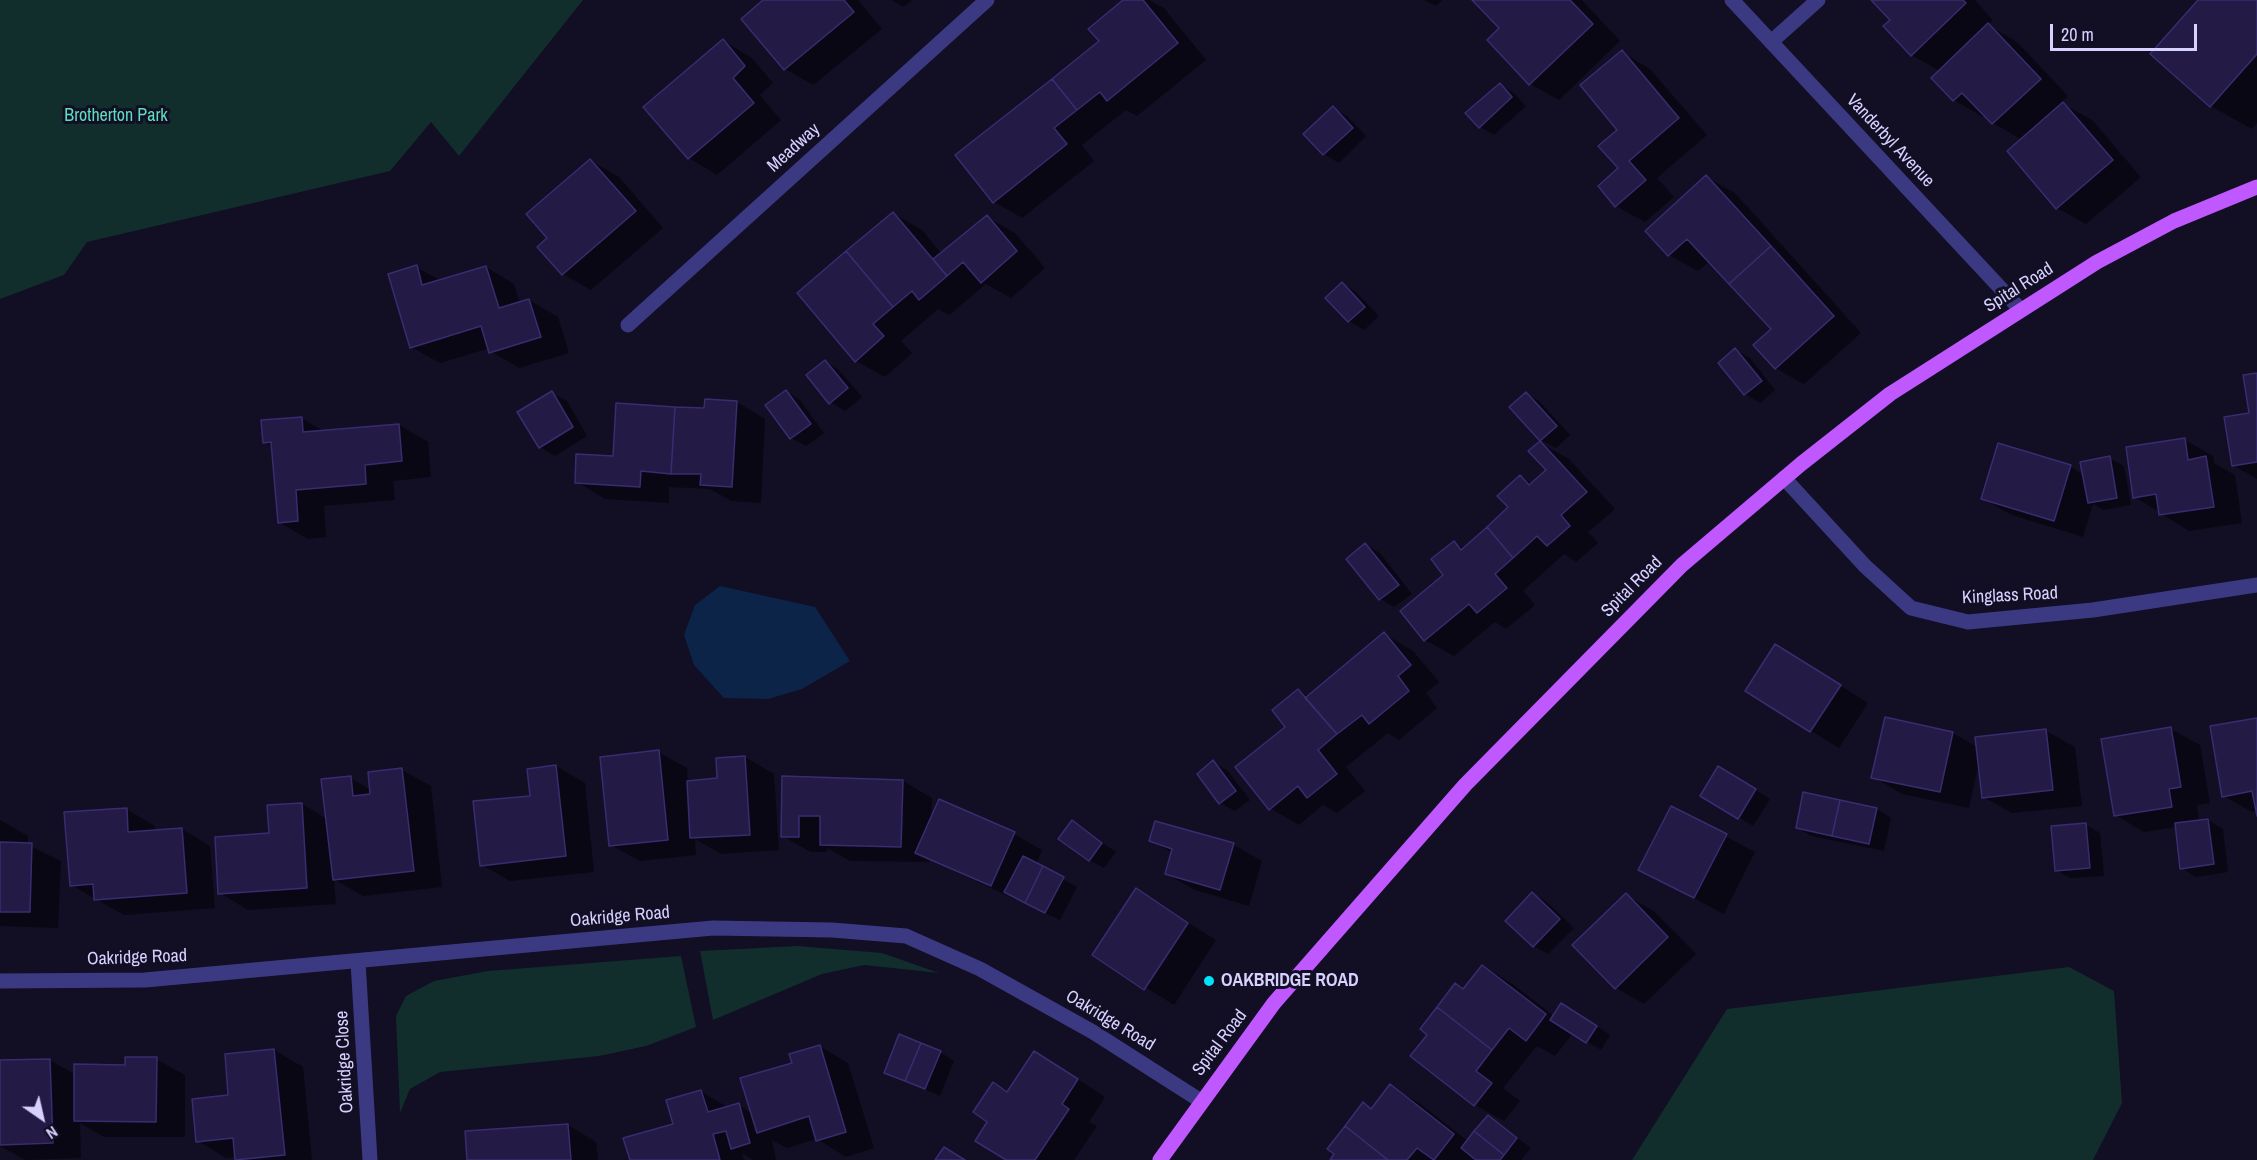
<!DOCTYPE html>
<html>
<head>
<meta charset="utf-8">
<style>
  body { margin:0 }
  #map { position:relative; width:2257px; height:1160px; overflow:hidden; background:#120e24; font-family:"Archivo Narrow",sans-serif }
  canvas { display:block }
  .north { position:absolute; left:12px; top:1088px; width:60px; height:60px; -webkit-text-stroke:4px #120e24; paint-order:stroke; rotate:146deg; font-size:16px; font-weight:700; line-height:24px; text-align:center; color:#d6d1ff }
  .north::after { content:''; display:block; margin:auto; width:21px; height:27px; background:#d6d1ff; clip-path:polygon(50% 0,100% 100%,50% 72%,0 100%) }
  .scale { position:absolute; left:2050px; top:24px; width:147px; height:27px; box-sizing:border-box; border:3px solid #d6d1ff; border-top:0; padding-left:8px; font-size:18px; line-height:21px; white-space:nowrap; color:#d6d1ff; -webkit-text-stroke:4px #120e24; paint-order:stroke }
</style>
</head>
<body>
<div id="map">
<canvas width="2257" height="1160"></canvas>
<div class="north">N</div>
<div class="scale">20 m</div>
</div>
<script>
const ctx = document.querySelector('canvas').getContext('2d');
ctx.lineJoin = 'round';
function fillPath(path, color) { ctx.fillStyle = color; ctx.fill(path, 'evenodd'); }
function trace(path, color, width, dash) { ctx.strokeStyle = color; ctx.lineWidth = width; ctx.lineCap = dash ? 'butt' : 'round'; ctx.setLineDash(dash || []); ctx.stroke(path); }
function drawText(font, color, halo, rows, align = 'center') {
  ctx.font = font + ' "Archivo Narrow",sans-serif'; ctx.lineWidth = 6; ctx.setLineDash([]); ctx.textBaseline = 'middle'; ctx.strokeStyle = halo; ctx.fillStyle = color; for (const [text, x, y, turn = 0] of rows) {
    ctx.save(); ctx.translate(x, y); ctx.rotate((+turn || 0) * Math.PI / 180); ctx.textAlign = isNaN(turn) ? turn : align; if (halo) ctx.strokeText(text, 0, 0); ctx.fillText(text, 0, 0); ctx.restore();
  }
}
const green = new Path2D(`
  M0,0H583L459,156L431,122L390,171L87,242L64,275L0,299Z
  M798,946L882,953L939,973L864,965L822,974L713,1020L700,951Z
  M681,956L696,1027L646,1046L599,1056L440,1072L410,1089L400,1113L396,1016L406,996L434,981L488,971Z
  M2069,967L2114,991L2122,1103L2093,1160H1632L1727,1009Z`);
const water = new Path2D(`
  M720,586L815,607L850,661L802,689L768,699L724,698L694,665L684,635L695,605Z`);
const shadow = new Path2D(`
  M766,0H858L882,29L813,85L785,69Z
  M892,0H912L903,7Z
  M1125,0H1149L1164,8L1206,60L1137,116L1126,110L1082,145L1094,161L1022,218L994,202L1101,42Z
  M1424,0H1443L1436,6Z
  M1474,0H1582L1620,41L1559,100L1530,84L1501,28Z
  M1873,0H1975L1993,20L1988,25L2017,42L2068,96L2061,103L2092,120L2141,177L2086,224L2057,208L2022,140L1993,123L1985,115L1983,117L1954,100L1933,78L1940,71L1911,55L1892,20Z
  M2200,0H2257V123L2252,129L2211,106Z
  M724,41L752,58L773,83L760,95L781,120L717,175L689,158Z
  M1622,52L1650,69L1707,135L1657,178L1674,197L1645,222L1616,206L1620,169Z
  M1500,85L1514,93L1526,106L1494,135L1480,127Z
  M1333,108L1347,116L1366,136L1339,163L1324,154L1305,134Z
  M591,161L619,177L663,228L591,290L563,274L550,238Z
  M1706,177L1735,193L1861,333L1804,384L1775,368L1774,329L1710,261L1698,271L1669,255Z
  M893,213L922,230L942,254L987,217L1015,233L1045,268L1011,298L986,284L949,315L938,309L901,341L912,353L885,377L856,361Z
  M416,267L441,281L486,267L514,284L520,303L529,300L558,317L569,353L519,368L490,351V348L440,363L411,347Z
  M1342,283L1356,292L1379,316L1364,330L1349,321L1327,298Z
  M1736,350L1750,358L1775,390L1760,403L1745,394L1720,363Z
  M825,361L839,370L862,397L845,411L830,402Z
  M2257,375V479L2233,465L2251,414Z
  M786,391L800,400L824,433L806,446L791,438Z
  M552,393L567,401L587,436L555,456L540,447Z
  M1526,393L1540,402L1570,435L1556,448L1541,440Z
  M737,402L765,419L761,503L731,501L710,489L669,487V503L605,499L577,482L614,458L705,410Z
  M301,418L325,432L399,425L428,442L431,477L393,481L395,500L324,506L326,537L308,539L279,522L273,447L264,442Z
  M2185,440L2213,456L2214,463L2235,475L2242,523L2189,531L2135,497Z
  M1540,443L1569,459L1615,509L1588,532L1598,543L1576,562L1564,554L1523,591L1535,605L1506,629L1495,622L1454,656L1425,640L1454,543L1465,549L1510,507L1520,477L1533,484L1548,470Z
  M1999,445L2071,467L2084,475L2109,458L2124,466L2131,505L2104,510L2093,504L2083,537L2012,515L1983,499Z
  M1366,545L1380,553L1412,594L1394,607L1380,599Z
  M1384,634L1413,651L1439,682L1426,693L1437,708L1399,740L1388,733L1346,767L1365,791L1337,813L1323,805L1299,825L1270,808L1298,690L1309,697Z
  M1805,663L1868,703L1839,748L1747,691Z
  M1886,719L1953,733L1977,747L2046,731L2075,747L2082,806L2012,813L1983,797L1979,762L1969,808L1902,794L1873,777Z
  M2257,719V811L2252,812L2223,796Z
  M2171,729L2200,745L2210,803L2197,805L2199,821L2208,820L2223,829L2228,872L2196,877L2182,868L2177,827L2144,832L2115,815Z
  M658,752L687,768L688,782L719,779L745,757L774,774L779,850L721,854L695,839L696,855L640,861L611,845Z
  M1213,762L1228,771L1250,800L1235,811L1220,803Z
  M556,766L585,783L594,872L510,881L482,865Z
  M402,770L431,786L442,887L363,896L334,879L336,904L248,910L220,893L302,804L327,819L350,778L371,790Z
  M1733,776L1770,799L1753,826L1702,795Z
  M784,778L903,781L932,798L931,821L1014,834L1042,850L1036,865L1077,887L1060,920L930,860L929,862L850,861L827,848V852H811L782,836Z
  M1672,808L1755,852L1724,914L1640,870Z
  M126,809L155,826V831L182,829L210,846L215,908L124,915L71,885Z
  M1877,809L1891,818L1884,851L1812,836L1797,828Z
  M0,820L28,836V845L61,861L58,928L0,926Z
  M1072,822L1116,852L1104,868L1089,860Z
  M1156,822L1234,845L1262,861L1249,906L1195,890L1166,874L1172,853L1151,841Z
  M2086,825L2100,833L2104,876L2070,878L2056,870Z
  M1136,890L1216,940L1174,1005L1094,955Z
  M1533,894L1547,902L1574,928L1548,954L1534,946Z
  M1626,895L1655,912L1696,954L1644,1004L1616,988Z
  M1483,966L1511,983L1554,1016L1576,1013L1610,1035L1601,1050L1573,1033L1555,1056L1537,1046L1503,1088L1520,1101L1504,1121L1475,1105L1412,1056L1429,1034L1456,985L1465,990Z
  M819,1046L848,1063L874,1148L846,1157L817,1139L787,1148L772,1140L776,1160H753L742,1153L744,1160H631L675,1125L700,1091L729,1108L739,1105L752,1113L794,1064Z
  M274,1050L303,1067L312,1160H237L236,1157L226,1158L198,1141L230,1096Z
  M940,1052L954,1061L940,1096L886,1072Z
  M156,1059L185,1075V1137H104L80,1123L81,1158L25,1160L0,1146V1062L50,1060L76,1075Z
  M1063,1069L1105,1097L1089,1122L1097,1126L1074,1160H1008V1093Z
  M1390,1086L1419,1103L1468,1141L1488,1117L1531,1148L1521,1160H1332L1363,1104L1372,1109Z
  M568,1125L596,1142L598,1160H469Z`);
const building = new Path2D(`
  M763,0H844L854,12L784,70L741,19Z
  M1123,0H1143L1178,43L1107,101L1100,92L1077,110L1052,79L1099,41L1088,29Z
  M1472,0H1570L1593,24L1529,85L1487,40L1499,28Z
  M1871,0H1963L1966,3L1911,56L1883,26L1890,20Z
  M2198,0H2257V54L2210,107L2150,54Z
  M1988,23L2041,79L1992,124L1962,93L1953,101L1931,78Z
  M723,39L745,66L733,78L754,103L688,159L643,107Z
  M1622,50L1679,118L1629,161L1646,180L1615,207L1598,186L1618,168L1598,146L1617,130L1580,85Z
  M1052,79L1077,110L1054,128L1067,144L993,203L955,155Z
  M1500,83L1512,97L1479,128L1465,113Z
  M2063,102L2113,160L2056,209L2007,151Z
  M1333,106L1353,128L1323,155L1303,134Z
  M590,159L636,211L562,275L537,247L547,238L526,214Z
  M1706,175L1771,246L1729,284L1687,239L1668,256L1645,231Z
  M893,212L947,276L919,300L912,291L893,307L846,251Z
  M987,215L1017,251L981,283L963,262L947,276L933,259Z
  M1771,246L1834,316L1775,369L1753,345L1771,329L1729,284Z
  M846,251L893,307L873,324L884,336L855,362L797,293Z
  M417,265L422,285L486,266L499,308L529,299L541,337L489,353L481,326L410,348L388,274Z
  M1342,282L1365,307L1348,322L1325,298Z
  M1735,348L1762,381L1744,395L1718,363Z
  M825,360L848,388L829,404L806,375Z
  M2257,373V462L2232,466L2224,417L2249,413L2243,375Z
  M786,390L811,424L790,439L765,405Z
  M552,391L573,427L539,448L517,412Z
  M1526,392L1557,426L1540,441L1509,407Z
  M705,399L737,401L732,487L700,485L701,474H671L675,407L704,408Z
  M616,403L675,407L671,474L641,471L640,487L575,483L576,454L613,456Z
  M302,417L303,432L399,424L402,461L365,465L366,484L296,490L298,521L278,523L271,442L263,443L261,420Z
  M2185,438L2188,460L2206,456L2214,507L2159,515L2156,494L2133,498L2126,447Z
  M1540,441L1587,492L1561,515L1570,526L1547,546L1537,536L1513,558L1487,527L1508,507L1497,496L1520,475L1529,485L1546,470L1528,451Z
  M1998,443L2071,465L2054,521L1981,499Z
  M2110,456L2117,498L2088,503L2080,462Z
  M1487,527L1513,558L1495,574L1507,588L1477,613L1469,604L1424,641L1400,611L1443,575L1431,559L1454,541L1461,550Z
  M1365,543L1399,585L1379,600L1346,559Z
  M1384,632L1411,665L1398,676L1409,691L1369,724L1362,715L1337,734L1305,698Z
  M1775,644L1841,685L1810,732L1745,691Z
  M1298,689L1337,734L1318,750L1337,774L1307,798L1298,786L1269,810L1235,767L1285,727L1272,710Z
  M1885,717L1953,732L1940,792L1871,778Z
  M2257,718V816L2252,791L2222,797L2210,726Z
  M2171,727L2181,787L2169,789L2172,807L2114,816L2101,739Z
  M2046,729L2053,790L1982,798L1975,737Z
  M659,750L668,840L609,846L600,757Z
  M745,756L750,835L690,838L687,781L717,778L716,758Z
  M1213,760L1236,791L1219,804L1197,774Z
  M556,765L566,856L480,866L473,801L530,796L527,769Z
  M1718,766L1756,789L1738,819L1700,796Z
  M402,768L414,871L333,880L321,779L351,776L353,796L370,794L368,772Z
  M782,776L903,780L901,847L820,845V816H799V837H781Z
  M1803,792L1840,800L1832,836L1796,828Z
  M939,799L1015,832L991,886L915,853Z
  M1840,800L1877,808L1869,844L1832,836Z
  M302,803L307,888L218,894L215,837L269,833L267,805Z
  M1671,806L1727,834L1694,898L1638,870Z
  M127,808L128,832L182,828L187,893L94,900L93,884L70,886L64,812Z
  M2208,819L2214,864L2180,869L2175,823Z
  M1072,820L1102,843L1089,861L1058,839Z
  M1155,821L1234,843L1220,890L1165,874L1172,849L1149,841Z
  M2086,823L2090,868L2055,871L2051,826Z
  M0,842L32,843L30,912H0Z
  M1023,856L1043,866L1025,903L1004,892Z
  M1043,866L1064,877L1045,913L1025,903Z
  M1136,888L1188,923L1144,990L1092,955Z
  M1532,892L1560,919L1533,947L1505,921Z
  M1626,893L1668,937L1615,989L1572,945Z
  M1482,965L1546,1014L1526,1041L1509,1028L1492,1050L1437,1007L1455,983L1463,989Z
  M1561,1003L1597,1026L1586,1043L1550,1020Z
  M1437,1007L1492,1050L1476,1071L1492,1083L1474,1106L1410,1056L1427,1035L1420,1029Z
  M899,1034L921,1043L905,1081L884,1073Z
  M921,1043L941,1051L925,1089L905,1081Z
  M820,1045L846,1132L816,1141L809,1116L757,1133L740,1078L792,1063L789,1054Z
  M274,1049L285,1155L235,1160L233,1138L196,1142L192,1099L228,1095L225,1054Z
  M1034,1051L1078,1079L1062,1104L1069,1109L1035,1160H1006L975,1141L987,1122L973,1112L993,1082L1007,1092Z
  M125,1057H157L156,1122L74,1121V1064L125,1065Z
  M50,1059L53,1143L0,1145V1060Z
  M1390,1084L1454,1134L1434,1160L1417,1148L1407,1160H1388L1345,1126L1363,1102L1371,1109Z
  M701,1090L708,1112L739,1103L750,1143L731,1149L726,1131L713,1134L720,1160H630L623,1138L673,1124L666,1100Z
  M1488,1115L1517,1138L1504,1155L1474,1131Z
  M568,1124L571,1160H467L465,1131Z
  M1345,1126L1388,1160H1330L1334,1154L1327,1149Z
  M1474,1131L1504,1155L1500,1160H1476L1461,1148Z
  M944,1147L965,1160H935Z`);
const minor = new Path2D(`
  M1732,0L2020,309
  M1771,42L1818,0
  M628,325L987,0
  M1784,478L1865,566L1911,608L1968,622L2093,610L2257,585
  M358,962L370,1160
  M0,981L145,980L713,928L832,930L906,936L980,969L1093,1032L1201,1101`);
const major = new Path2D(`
  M1160,1160L1274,1003L1465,785L1682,565L1801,464L1890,394L2097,262L2174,221L2257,187`);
const markers = [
  [1209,981,6,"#01e2fb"]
];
const parkNames = [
  ["Brotherton Park",116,116]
];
const streetNames = [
  ["Vanderbyl Avenue",1890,141,47],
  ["Meadway",794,148,-42],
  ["Spital Road",2019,288,-32],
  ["Spital Road",1632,587,-45],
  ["Kinglass Road",2010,596,-3],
  ["Oakridge Road",620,917,-5],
  ["Oakridge Road",137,958,-2],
  ["Oakridge Road",1110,1021,31],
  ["Spital Road",1220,1043,-53],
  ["Oakridge Close",345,1062,-93]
];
const poiNames = [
  ["OAKBRIDGE ROAD",1221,981]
];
fillPath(green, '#112e2d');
fillPath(water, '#0d2449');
fillPath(shadow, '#0007');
fillPath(building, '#231a45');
trace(building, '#3a2c71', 1.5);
trace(minor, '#3c3983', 15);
trace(major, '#c058ff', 15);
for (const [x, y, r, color] of markers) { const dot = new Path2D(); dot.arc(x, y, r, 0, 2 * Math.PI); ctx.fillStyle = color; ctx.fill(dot); trace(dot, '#120e24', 2); }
drawText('18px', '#5ddfbf', '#120e24', parkNames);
drawText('18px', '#d6d1ff', '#120e24', streetNames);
drawText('bold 18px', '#d6d1ff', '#120e24', poiNames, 'left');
</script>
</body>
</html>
